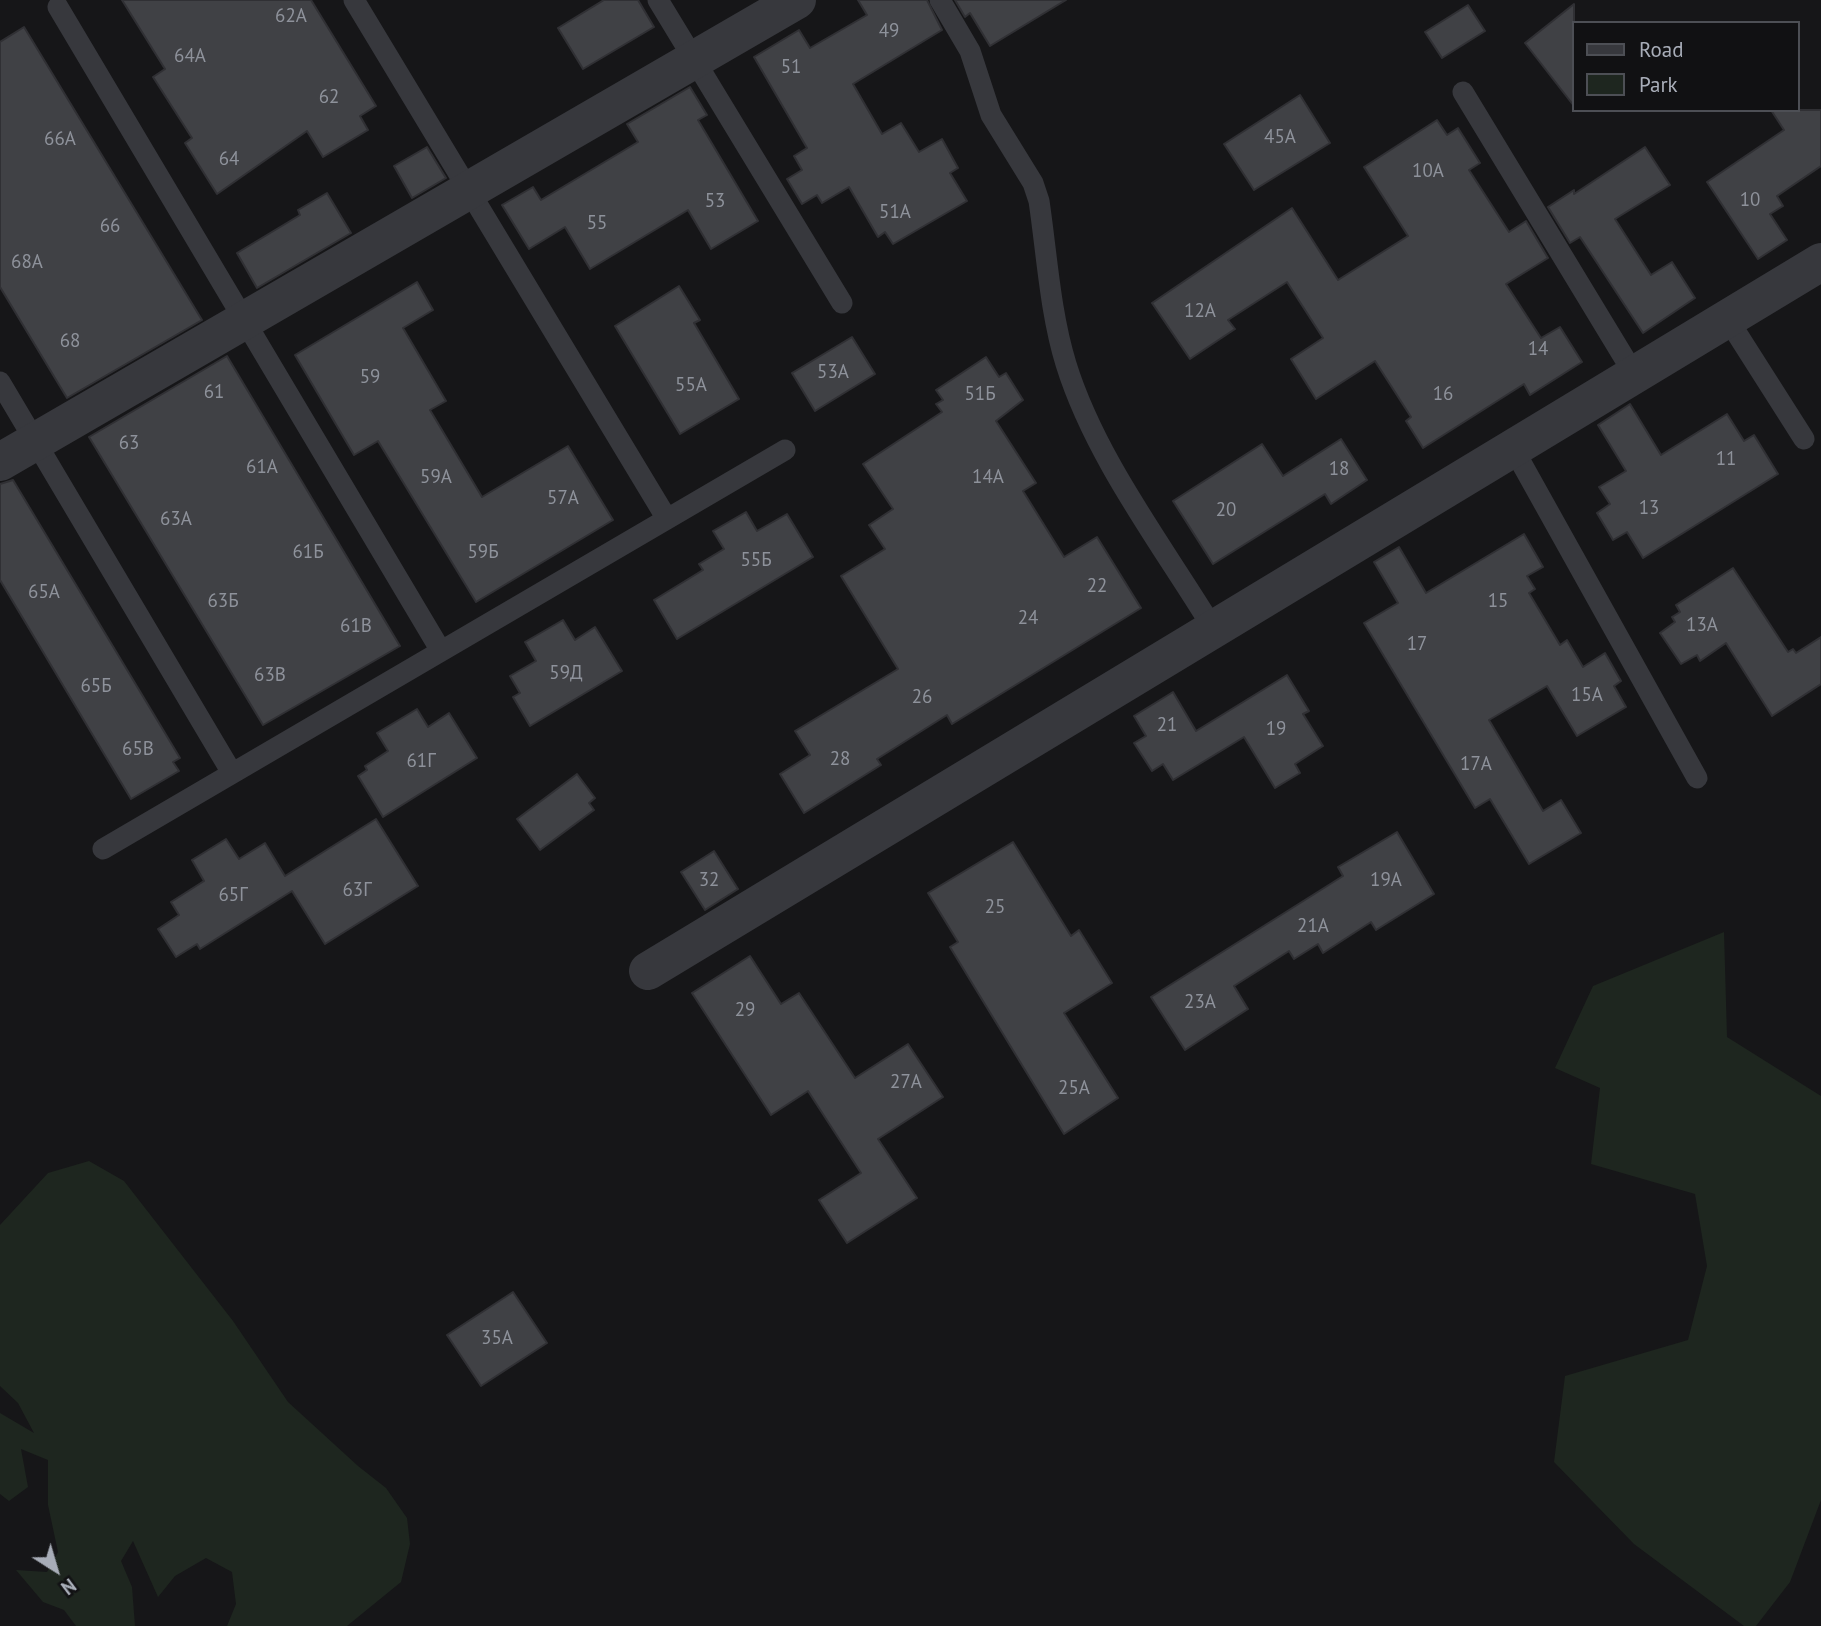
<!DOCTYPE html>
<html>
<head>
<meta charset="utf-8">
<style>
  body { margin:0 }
  #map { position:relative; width:1821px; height:1626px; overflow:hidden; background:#161618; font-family:"PT Sans",sans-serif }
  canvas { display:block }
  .legend { position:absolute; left:1572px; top:21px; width:228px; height:91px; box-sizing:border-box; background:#111113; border:2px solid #4d4f55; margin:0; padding:9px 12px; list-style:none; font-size:21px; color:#a8adb8 }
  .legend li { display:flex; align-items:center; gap:14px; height:35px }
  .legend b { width:35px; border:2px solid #4d4f55 }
  .north { position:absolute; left:21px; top:1535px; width:70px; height:70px; -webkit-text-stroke:5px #111113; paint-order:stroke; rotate:143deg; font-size:19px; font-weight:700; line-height:28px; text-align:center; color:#a8adb8 }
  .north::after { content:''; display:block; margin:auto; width:24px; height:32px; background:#a8adb8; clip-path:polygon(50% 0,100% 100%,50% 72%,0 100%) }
</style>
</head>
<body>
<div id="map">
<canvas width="1821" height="1626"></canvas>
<ul class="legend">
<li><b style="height:9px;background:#37383d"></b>Road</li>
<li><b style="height:19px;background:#1e261f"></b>Park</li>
</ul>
<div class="north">N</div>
</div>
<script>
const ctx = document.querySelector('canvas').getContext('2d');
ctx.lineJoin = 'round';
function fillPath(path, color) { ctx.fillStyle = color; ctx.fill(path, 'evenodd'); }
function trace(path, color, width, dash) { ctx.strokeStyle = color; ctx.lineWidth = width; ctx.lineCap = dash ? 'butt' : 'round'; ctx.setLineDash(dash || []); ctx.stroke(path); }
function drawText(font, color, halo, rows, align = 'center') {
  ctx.font = font + ' "PT Sans",sans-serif'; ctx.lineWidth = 6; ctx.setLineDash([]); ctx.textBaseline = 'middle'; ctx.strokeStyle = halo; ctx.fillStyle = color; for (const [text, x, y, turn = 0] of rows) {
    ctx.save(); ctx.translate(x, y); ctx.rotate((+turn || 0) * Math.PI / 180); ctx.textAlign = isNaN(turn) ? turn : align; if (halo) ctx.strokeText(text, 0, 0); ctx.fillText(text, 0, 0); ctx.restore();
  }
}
const green = new Path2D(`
  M1724,932L1727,1037L1821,1096V1500L1790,1582L1756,1626H1744L1634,1544L1554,1462L1565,1376L1688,1340L1707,1266L1695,1194L1591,1164L1600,1088L1555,1068L1593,986Z
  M89,1161L124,1181L233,1321L288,1402L358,1466L386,1488L407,1518L410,1544L401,1582L347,1626H227L236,1604L232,1572L206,1558L175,1576L158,1597L133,1541L121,1561L132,1587L135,1626H76L64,1610L43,1602L16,1570L47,1572L58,1552L48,1505V1460L21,1449L28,1487L9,1501L0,1494V1413L34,1433L18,1403L0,1386V1225L48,1173Z`);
const building = new Path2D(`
  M122,0H311L376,106L360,116L368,130L323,157L307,131L217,194L185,143L192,138L153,77L165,69Z
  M604,0H638L654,27L583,69L558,28Z
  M858,0H927L942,30L853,84L882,134L901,123L919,152L942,139L958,168L950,173L967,201L893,244L885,232L878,237L849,187L822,203L817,195L802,204L787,179L802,170L794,156L807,148L754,57L799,30L810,48L867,15Z
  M955,0H1066L990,46L970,13L965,17Z
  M1574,4V106L1525,43Z
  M1468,5L1485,31L1442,58L1425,32Z
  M24,27L202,320L67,398L0,287V42Z
  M690,87L707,115L698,120L758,221L711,249L688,210L590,269L565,227L529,249L502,205L533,187L541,200L638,142L627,124Z
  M1300,95L1330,143L1254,190L1224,144Z
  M1771,110H1821V166L1777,196L1783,206L1770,214L1787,240L1758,259L1707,182L1784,130Z
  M1437,120L1447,135L1458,128L1480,163L1469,170L1509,232L1526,221L1548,258L1506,284L1541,338L1560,327L1582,362L1530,395L1524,384L1423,448L1406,421L1411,417L1375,361L1316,399L1291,359L1323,338L1287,282L1228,320L1235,329L1190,359L1152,303L1292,208L1338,280L1408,236L1364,167Z
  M427,147L446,178L412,198L394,166Z
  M1645,147L1670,185L1615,219L1651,275L1672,262L1695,298L1643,333L1580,237L1570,243L1548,207L1574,190V194Z
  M327,193L351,233L257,288L237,253L300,215L298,210Z
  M417,282L433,310L403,328L446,401L430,410L482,497L568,446L613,520L476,602L378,441L354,455L295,355Z
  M679,286L700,320L694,323L739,399L680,434L615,326Z
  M852,337L875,374L815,411L792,373Z
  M227,356L400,646L263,725L89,437Z
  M986,357L999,377L1006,373L1023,400L996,421L1036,483L1023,491L1064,557L1097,537L1141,608L952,724L947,715L877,759L881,765L804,813L780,774L810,755L795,731L898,669L841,576L885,549L869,525L893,509L863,464L942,412L936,404L943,400L936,390Z
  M1630,404L1661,455L1727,414L1744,441L1754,435L1778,474L1643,558L1627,532L1613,540L1597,513L1610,504L1599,487L1626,471L1598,425Z
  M1341,439L1367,480L1331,504L1325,494L1213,564L1173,501L1262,444L1283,476Z
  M13,480L180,758L173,762L179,771L131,799L0,580V484Z
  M746,512L757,531L787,514L813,557L677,639L654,600L703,570L699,564L724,549L713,531Z
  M1524,534L1543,567L1527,576L1535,589L1529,593L1560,645L1567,640L1583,667L1605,653L1621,681L1614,686L1626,707L1577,736L1547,686L1489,720L1543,811L1561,800L1581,833L1529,864L1490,799L1475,808L1364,623L1398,603L1374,562L1399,547L1426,593Z
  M1733,568L1788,652L1793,649L1796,653L1821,637V684L1772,716L1726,643L1700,661L1697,655L1681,664L1660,633L1675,622L1672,617L1680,612L1676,605Z
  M563,620L575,640L595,627L622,671L530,726L513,697L520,693L510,676L536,661L525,642Z
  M1287,675L1309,711L1303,714L1323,746L1295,764L1300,773L1275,788L1244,737L1173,780L1163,764L1152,771L1134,743L1146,736L1134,716L1173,692L1196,731Z
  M417,709L428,727L449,713L477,758L383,817L358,776L367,770L365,766L388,751L377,733Z
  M577,774L595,798L589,803L594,810L540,850L517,819Z
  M376,819L418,886L325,944L292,891L200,949L197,944L176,957L158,929L179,915L171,902L204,881L192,860L226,839L239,859L265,843L285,876Z
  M1397,832L1434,894L1376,930L1371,922L1323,953L1318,944L1294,959L1289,951L1234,986L1248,1009L1185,1050L1151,997L1343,876L1338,867Z
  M1013,842L1071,936L1079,930L1112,983L1064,1013L1118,1098L1064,1134L950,947L958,942L928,893Z
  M714,851L738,889L705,910L681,872Z
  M750,956L781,1004L799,993L855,1078L908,1044L943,1097L878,1139L917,1198L847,1243L819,1200L861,1173L808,1091L771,1115L692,993Z
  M513,1292L547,1343L481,1386L447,1335Z`);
const service = new Path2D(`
  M354,0L667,519
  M658,0L842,303
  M940,0L970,51L991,115L1033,183L1039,201C1047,255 1050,312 1066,364C1095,458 1163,546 1214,630
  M58,7L441,651
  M1463,92L1634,374
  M1727,318L1804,439
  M0,382L232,773
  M1513,448L1697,778
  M103,849L785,450`);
const minor = new Path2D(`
  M0,462L797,0
  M648,971L1821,262`);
const numberNames = [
  ["62А",291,17],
  ["49",889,32],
  ["64А",190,57],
  ["51",791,68],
  ["62",329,98],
  ["45А",1280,138],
  ["66А",60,140],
  ["64",229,160],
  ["10А",1428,172],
  ["10",1750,201],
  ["53",715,202],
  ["51А",895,213],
  ["55",597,224],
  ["66",110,227],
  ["68А",27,263],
  ["12А",1200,312],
  ["68",70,342],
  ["14",1538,350],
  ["53А",833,373],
  ["59",370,378],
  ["55А",691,386],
  ["61",214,393],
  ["51Б",980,395],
  ["16",1443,395],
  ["63",129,444],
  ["11",1726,460],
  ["61А",262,468],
  ["18",1339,470],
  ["59А",436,478],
  ["14А",988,478],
  ["57А",563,499],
  ["13",1649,509],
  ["20",1226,511],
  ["63А",176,520],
  ["61Б",308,553],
  ["59Б",483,553],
  ["55Б",756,561],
  ["22",1097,587],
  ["65А",44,593],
  ["63Б",223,602],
  ["15",1498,602],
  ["24",1028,619],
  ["13А",1702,626],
  ["61В",356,627],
  ["17",1417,645],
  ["59Д",566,674],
  ["63В",270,676],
  ["65Б",96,687],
  ["15А",1587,696],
  ["26",922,698],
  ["21",1167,726],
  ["19",1276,730],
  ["65В",138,750],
  ["28",840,760],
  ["61Г",421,762],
  ["17А",1476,765],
  ["32",709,881],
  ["19А",1386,881],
  ["63Г",357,891],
  ["65Г",233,896],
  ["25",995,908],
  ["21А",1313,927],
  ["23А",1200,1003],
  ["29",745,1011],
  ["27А",906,1083],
  ["25А",1074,1089],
  ["35А",497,1339]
];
fillPath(green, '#1e261f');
fillPath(building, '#404145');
trace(building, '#303034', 2);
trace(service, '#37383d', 21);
trace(minor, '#37383d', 38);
drawText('19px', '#8e929b', null, numberNames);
</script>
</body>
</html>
